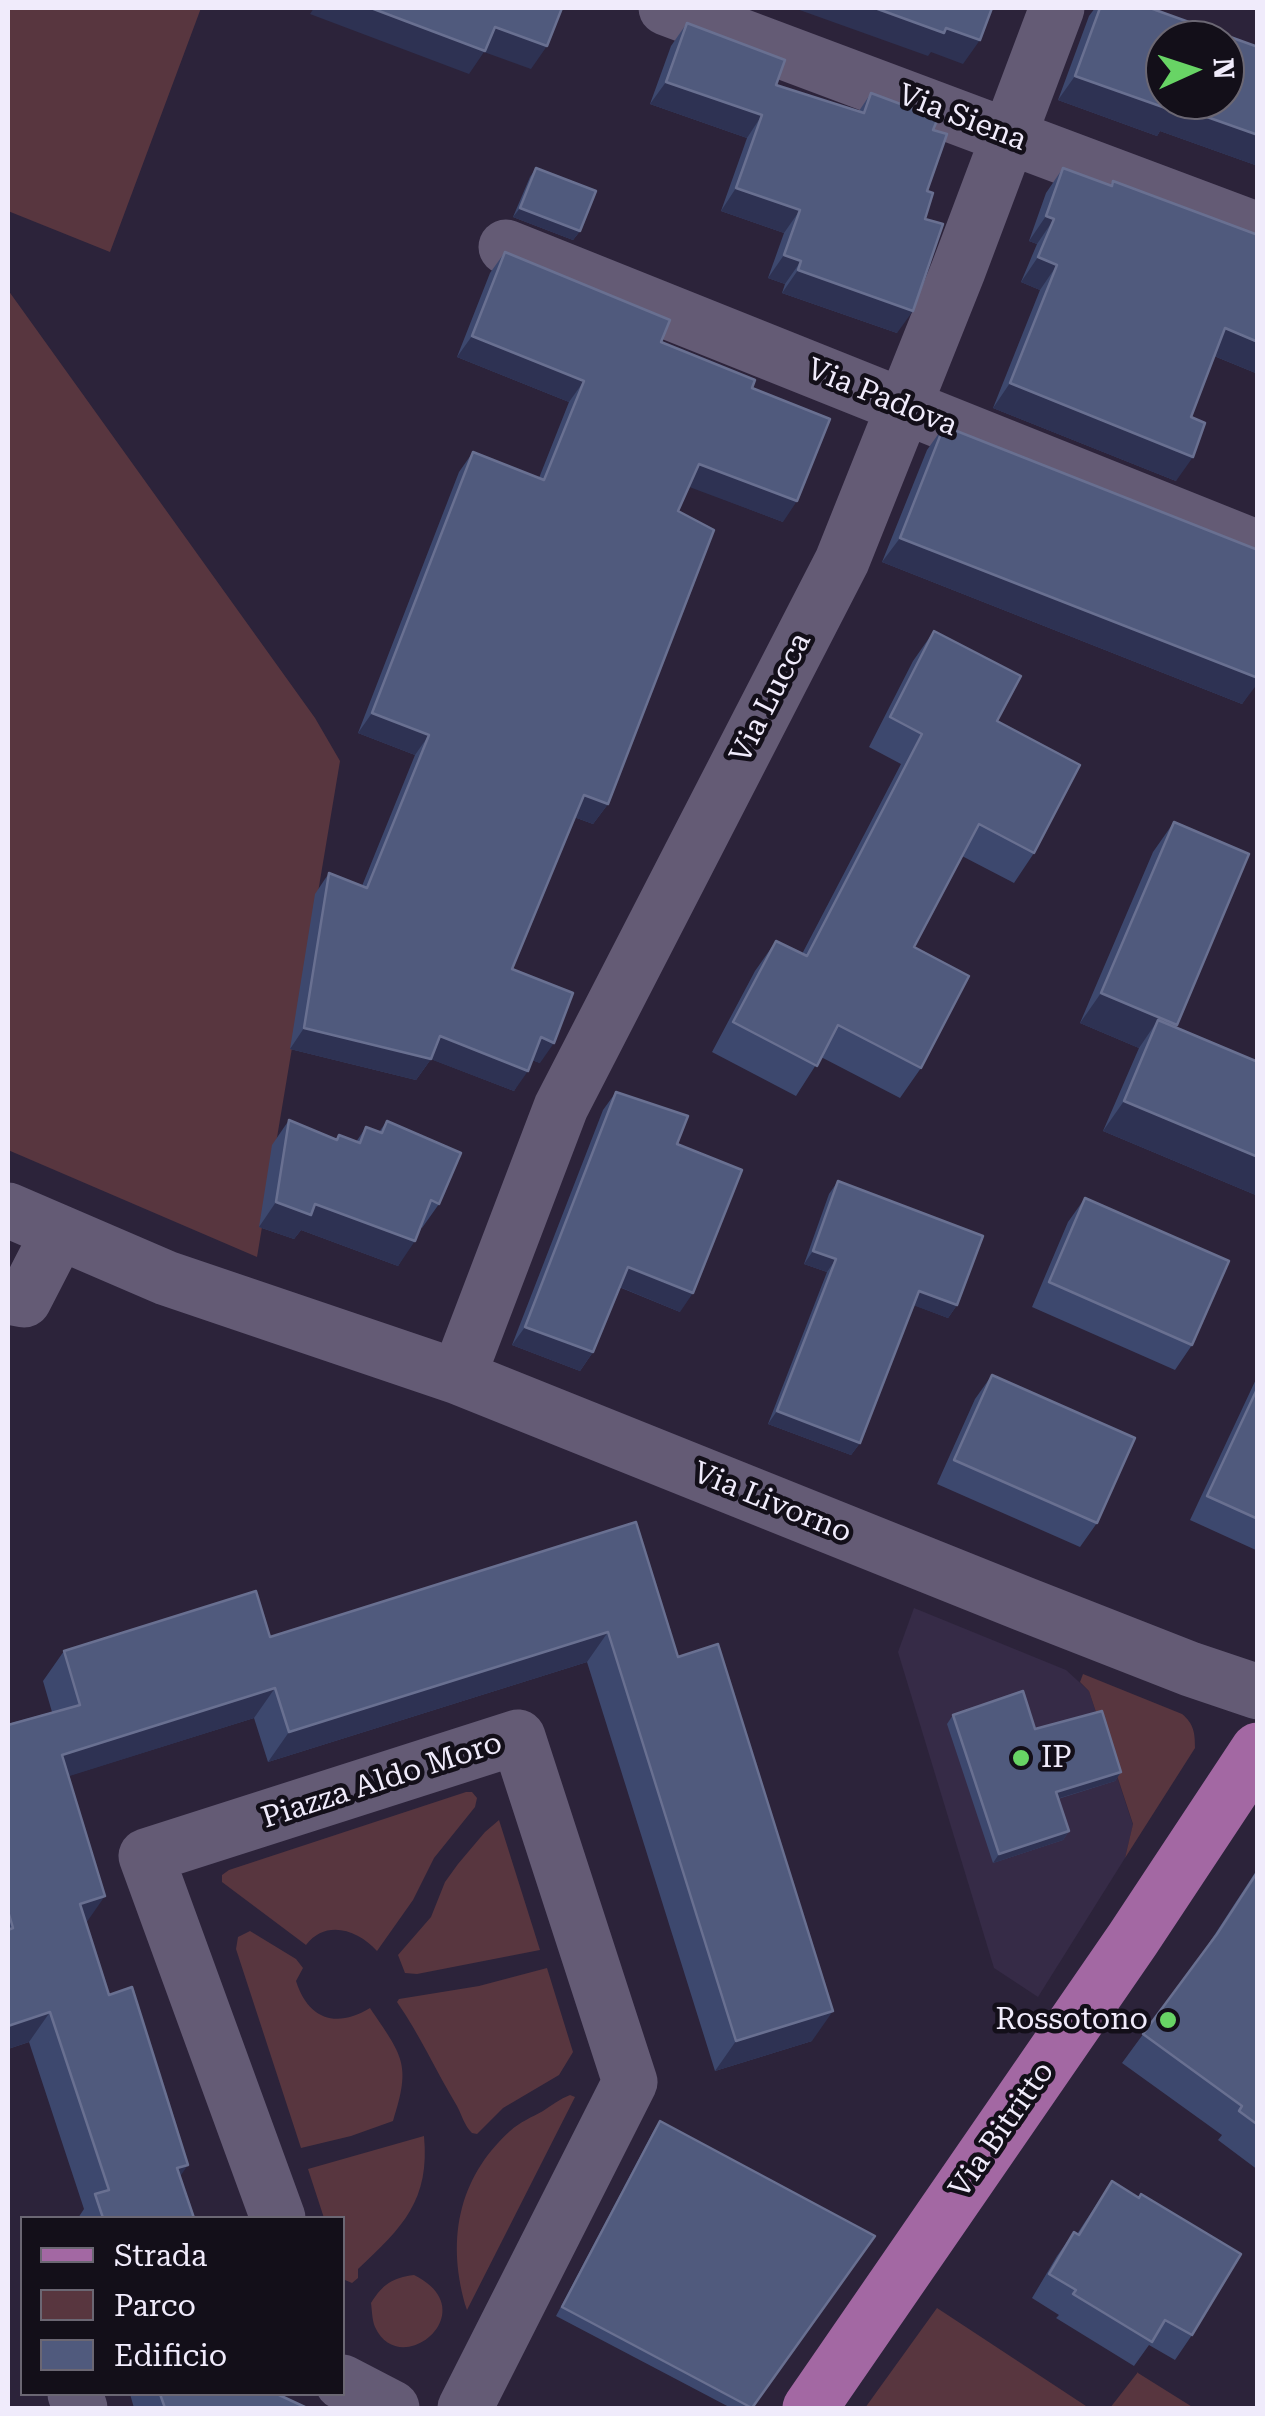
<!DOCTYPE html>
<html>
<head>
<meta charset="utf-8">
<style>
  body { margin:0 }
  #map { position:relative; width:1265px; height:2416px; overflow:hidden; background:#2c233a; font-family:"Roboto Serif",serif }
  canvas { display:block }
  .frame { position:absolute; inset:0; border:10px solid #f0ebfb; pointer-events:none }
  .legend { position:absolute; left:20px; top:2216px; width:325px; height:180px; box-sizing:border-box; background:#130f19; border:2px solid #6b6773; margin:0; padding:12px 18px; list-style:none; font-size:30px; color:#f0ebfb }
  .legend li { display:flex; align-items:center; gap:20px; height:50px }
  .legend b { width:50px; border:2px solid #6b6773 }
  .north { position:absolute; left:1145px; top:20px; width:100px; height:100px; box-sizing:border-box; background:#130f19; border:2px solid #6b6773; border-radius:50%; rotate:87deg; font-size:28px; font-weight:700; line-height:40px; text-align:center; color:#f0ebfb }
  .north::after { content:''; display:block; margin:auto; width:35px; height:45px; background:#68d465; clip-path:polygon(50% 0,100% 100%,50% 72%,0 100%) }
</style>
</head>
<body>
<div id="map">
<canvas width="1265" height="2416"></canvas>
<div class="frame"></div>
<ul class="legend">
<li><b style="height:12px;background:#a368a3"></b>Strada</li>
<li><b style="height:28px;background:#58363f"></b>Parco</li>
<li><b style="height:28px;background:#505a7d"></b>Edificio</li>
</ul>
<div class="north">N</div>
</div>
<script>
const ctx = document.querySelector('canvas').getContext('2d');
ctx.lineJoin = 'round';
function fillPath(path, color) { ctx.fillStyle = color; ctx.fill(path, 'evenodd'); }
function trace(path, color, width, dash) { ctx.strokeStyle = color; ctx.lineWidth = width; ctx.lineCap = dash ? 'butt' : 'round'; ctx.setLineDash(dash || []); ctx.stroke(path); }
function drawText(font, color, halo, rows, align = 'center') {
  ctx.font = font + ' "Roboto Serif",serif'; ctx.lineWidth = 9; ctx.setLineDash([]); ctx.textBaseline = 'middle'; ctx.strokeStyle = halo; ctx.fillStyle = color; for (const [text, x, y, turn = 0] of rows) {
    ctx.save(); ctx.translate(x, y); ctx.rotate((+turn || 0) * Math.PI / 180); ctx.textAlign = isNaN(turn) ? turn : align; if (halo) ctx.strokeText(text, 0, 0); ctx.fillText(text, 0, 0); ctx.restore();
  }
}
const built = new Path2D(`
  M914,1608L1066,1670L1089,1691L1133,1825L1125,1858L1038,1997L994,1968L898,1652Z`);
const green = new Path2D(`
  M8,8H201L110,252L8,211Z
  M8,290L315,718L340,761L257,1257L8,1150Z
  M1083,1674L1182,1714C1194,1724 1195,1733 1195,1748L1125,1858L1133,1824L1089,1691L1080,1682Z
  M466,1792H472L477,1798L475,1807L434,1858L413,1900L377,1951C358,1930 326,1919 306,1945L222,1882V1875L229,1870Z
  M499,1820L540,1950L417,1974L405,1973L398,1955L431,1917L445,1882L458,1864L485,1832Z
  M250,1931L296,1959L303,1968L296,1981C308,2019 336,2029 370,2008C402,2056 412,2063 393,2121L351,2136L301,2148L236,1949L238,1937Z
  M547,1968L573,2052L559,2075L503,2108L477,2134L472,2133C464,2125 462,2115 457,2106C436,2071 420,2035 397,2002L399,1999L479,1986Z
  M570,2095L575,2097L467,2310C446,2243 457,2179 510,2131C520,2122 532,2117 543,2111C552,2105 560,2099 570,2095Z
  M424,2136C430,2200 403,2227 358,2269V2278L352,2283L345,2280L343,2273L342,2218H324L308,2169Z
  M414,2275C487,2311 400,2382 375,2327C372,2320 372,2310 371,2303C383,2284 392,2278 414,2275Z
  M937,2308L1089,2408H865Z
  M1138,2372V2373L1194,2408H1110Z`);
const minor = new Path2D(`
  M666,8L1258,230
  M506,247L1258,548
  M8,1210L166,1278L458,1377L1024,1604L1190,1669L1258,1692
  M8,1297L24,1300L59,1232
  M458,1377L561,1107L842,561L958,271L1057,8
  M278,2218L146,1856L518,1737L630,2082L465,2408
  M342,2382L392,2408
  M75,2394L80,2408`);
const major = new Path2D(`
  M810,2408L1133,1939L1258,1750`);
const wall = new Path2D(`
  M1095,8H1150L1258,47V166L1160,131L1157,136L1058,100L1089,16Z
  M687,23L776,85L859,111L871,93L933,130L925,219L897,333L782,293L785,284L768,278L784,233L721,211L747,138L650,104L671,46Z
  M536,168L580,231L573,240L513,217L530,177Z
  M1063,168L1110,185L1113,181L1258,235V374L1214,356L1191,417L1176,481L993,408L1040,290L1021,282L1037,244L1029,241L1046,193Z
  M505,252L661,342L752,388L783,522L689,486L678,511L608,804L593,824L574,817L512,969L540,1063L532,1060L514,1091L431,1059L416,1080L290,1049L315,894L329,873L362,886L415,755L358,733L459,472L473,452L539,478L569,402L457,357L490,273Z
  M944,426L1257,682L1242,704L882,562L927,450Z
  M934,631L997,721L1034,853L1014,883L962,856L914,947L921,1068L900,1098L821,1057L796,1096L712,1052L755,971L776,941L802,954L901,764L869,747L913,661Z
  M1174,822L1176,1027L1258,1062V1196L1103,1131L1139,1048L1080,1023L1153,852Z
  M616,1092L680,1312L619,1287L593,1352L580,1371L512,1345L603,1110Z
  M289,1120L336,1140L339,1135L356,1142L366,1127L379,1132L387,1121L439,1204L422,1228L421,1227L398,1266L301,1230L294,1239L259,1227L272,1145Z
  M838,1181L957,1305L948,1318L914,1305L860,1443L851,1455L768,1424L827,1272L804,1264L829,1194Z
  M1085,1198L1192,1345L1175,1370L1032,1307L1068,1222Z
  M992,1375L1097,1523L1080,1547L937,1484L975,1399Z
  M1258,1375V1551L1190,1520Z
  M636,1522L678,1657L812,2041L715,2071L587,1662L268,1762L254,1718L68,1776L86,1923L109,1995L180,2176L194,2218H78L84,2209L29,2042L8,2049V1724L52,1712L43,1681L64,1651L270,1637Z
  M953,1715L1035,1729L1121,1772L1115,1781L1058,1799L1069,1831L1063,1840L993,1863L947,1724Z
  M1258,1868V2170L1218,2140L1222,2135L1122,2063L1204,1951Z
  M660,2121L752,2408H731L556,2316L654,2130Z
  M1112,2181L1192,2335L1175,2360L1149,2345L1134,2366L1056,2318L1059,2315L1032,2298L1057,2256L1074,2232L1077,2234Z
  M130,2394H277L307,2408H134Z`);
const shadedWall = new Path2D(`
  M314,8H371L495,27L547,46L531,69L484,52L469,74L310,14Z
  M794,8H875L946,28L980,40L963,64L931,52L928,56Z
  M1075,76L1176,106L1258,135V166L1160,131L1157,136L1058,100Z
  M666,82L762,115L747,138L650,104Z
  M736,188L800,210L784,233L721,211Z
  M520,208L580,231L573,240L513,217Z
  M1046,216L1054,219L1037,244L1029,241Z
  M784,255L801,261L785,284L768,278Z
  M1038,257L1057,265L1040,290L1021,282Z
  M798,270L913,311L897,333L782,293Z
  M1225,328L1258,342V374L1207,353Z
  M472,336L584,381L569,402L457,357Z
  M1010,383L1193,457L1176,481L993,408Z
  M699,464L797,501L783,522L684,485Z
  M900,538L1258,671V683L1242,704L882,562Z
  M372,713L429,735L415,755L358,733Z
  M584,795L608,804L593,824L569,815Z
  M1101,993L1177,1025L1156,1055L1158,1020L1139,1048L1080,1023Z
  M304,1028L431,1059L416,1080L290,1049Z
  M440,1036L528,1071L514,1091L425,1057Z
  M541,1037L554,1043L540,1063L526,1058Z
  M1124,1101L1258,1157V1196L1103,1131Z
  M276,1202L315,1204L415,1241L398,1266L301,1230L294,1239L259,1227Z
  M813,1251L836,1259L827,1272L804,1264Z
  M628,1267L693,1293L680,1312L615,1285Z
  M919,1291L957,1305L948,1318L910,1304Z
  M525,1327L593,1352L580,1371L512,1345Z
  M777,1411L860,1443L851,1455L768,1424Z
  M608,1632L587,1662L268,1762L289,1732Z
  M275,1688L254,1718L41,1785L62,1755Z
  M1121,1772L1115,1781L1050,1801L1056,1792Z
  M1069,1831L1063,1840L993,1863L999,1854Z
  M105,1896L84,1926L80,1904Z
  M833,2011L812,2041L715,2071L736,2041Z
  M50,2012L29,2042L8,2049V2026Z
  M188,2165L167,2195L177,2168Z`);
const building = new Path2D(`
  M371,8H562L547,46L495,27L485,51Z
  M875,8H992L980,40L946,28L944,33Z
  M1100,8H1150L1258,47V135L1176,106L1174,111L1075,76ZM1165,40H1225V100H1165Z
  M687,23L785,60L776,85L864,113L871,93L938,118L933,130L947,134L927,191L933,193L925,219L943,224L913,311L798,270L801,261L784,255L800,210L736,188L762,115L666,82Z
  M536,168L596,191L580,231L520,208Z
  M1063,168L1112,186L1113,181L1258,235V342L1225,328L1191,417L1205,423L1193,457L1010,383L1057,265L1038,257L1054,219L1046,216Z
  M505,252L670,320L661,342L755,380L752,388L830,419L797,501L699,464L678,511L714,530L608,804L584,795L512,969L573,993L554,1043L541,1037L528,1071L440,1036L431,1059L304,1028L329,873L367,888L429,735L372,713L473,452L544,480L584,381L472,336Z
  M944,426L1258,550V678L900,538Z
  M934,631L1021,676L997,721L1080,765L1034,853L979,824L914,947L969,976L921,1068L838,1025L817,1066L733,1022L776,941L807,956L922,734L890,717Z
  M1174,822L1249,854L1177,1025L1101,993Z
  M1158,1020L1258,1062V1157L1124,1101Z
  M616,1092L688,1116L677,1144L742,1170L693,1293L628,1267L593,1352L525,1327Z
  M289,1120L337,1140L339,1135L360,1143L366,1127L382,1133L387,1121L461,1153L439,1204L431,1200L415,1241L315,1204L311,1215L276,1202Z
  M838,1181L983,1236L957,1305L919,1291L860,1443L777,1411L836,1259L813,1251Z
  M1085,1198L1229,1261L1192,1345L1049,1282Z
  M992,1375L1135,1438L1097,1523L954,1460Z
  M1258,1387V1519L1207,1496Z
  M636,1522L678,1657L718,1644L833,2011L736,2041L608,1632L289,1732L275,1688L62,1755L105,1896L80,1904L109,1995L132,1987L188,2165L177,2168L194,2218H103L95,2194L109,2190L50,2012L8,2026V1930L13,1928L8,1911V1725L80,1705L64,1651L256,1591L270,1637Z
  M1023,1691L1035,1729L1102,1711L1121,1772L1056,1792L1069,1831L999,1854L953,1715Z
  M1258,1871V2125L1239,2111L1242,2106L1143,2034L1217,1934Z
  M660,2121L875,2236L752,2408L562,2307Z
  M1112,2181L1139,2198L1141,2194L1241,2254L1192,2335L1165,2320L1152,2342L1073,2294L1076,2290L1049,2274L1074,2232L1079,2235Z
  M160,2394H277L307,2408H165Z`);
const markers = [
  [1021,1758,10,"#68d465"],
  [1168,2020,10,"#68d465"]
];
const streetNames = [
  ["Via Siena",962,118,21],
  ["Via Padova",882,398,22],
  ["Via Lucca",771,698,-63],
  ["Via Livorno",772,1503,22],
  ["Piazza Aldo Moro",382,1781,-18],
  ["Via Bitritto",1002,2130,-55]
];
const poiNames = [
  ["IP",1041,1758],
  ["Rossotono",1148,2020,"right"]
];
fillPath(built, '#362b47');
fillPath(green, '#58363f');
trace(minor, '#645b75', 55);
trace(major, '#a368a3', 55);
fillPath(wall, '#3d486e');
fillPath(shadedWall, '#2e3253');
fillPath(building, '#505a7d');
trace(building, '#697091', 2.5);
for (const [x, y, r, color] of markers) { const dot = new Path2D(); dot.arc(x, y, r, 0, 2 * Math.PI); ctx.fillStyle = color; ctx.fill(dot); trace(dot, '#130f19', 4); }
drawText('30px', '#f0ebfb', '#130f19', streetNames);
drawText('30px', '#f0ebfb', '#130f19', poiNames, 'left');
</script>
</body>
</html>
